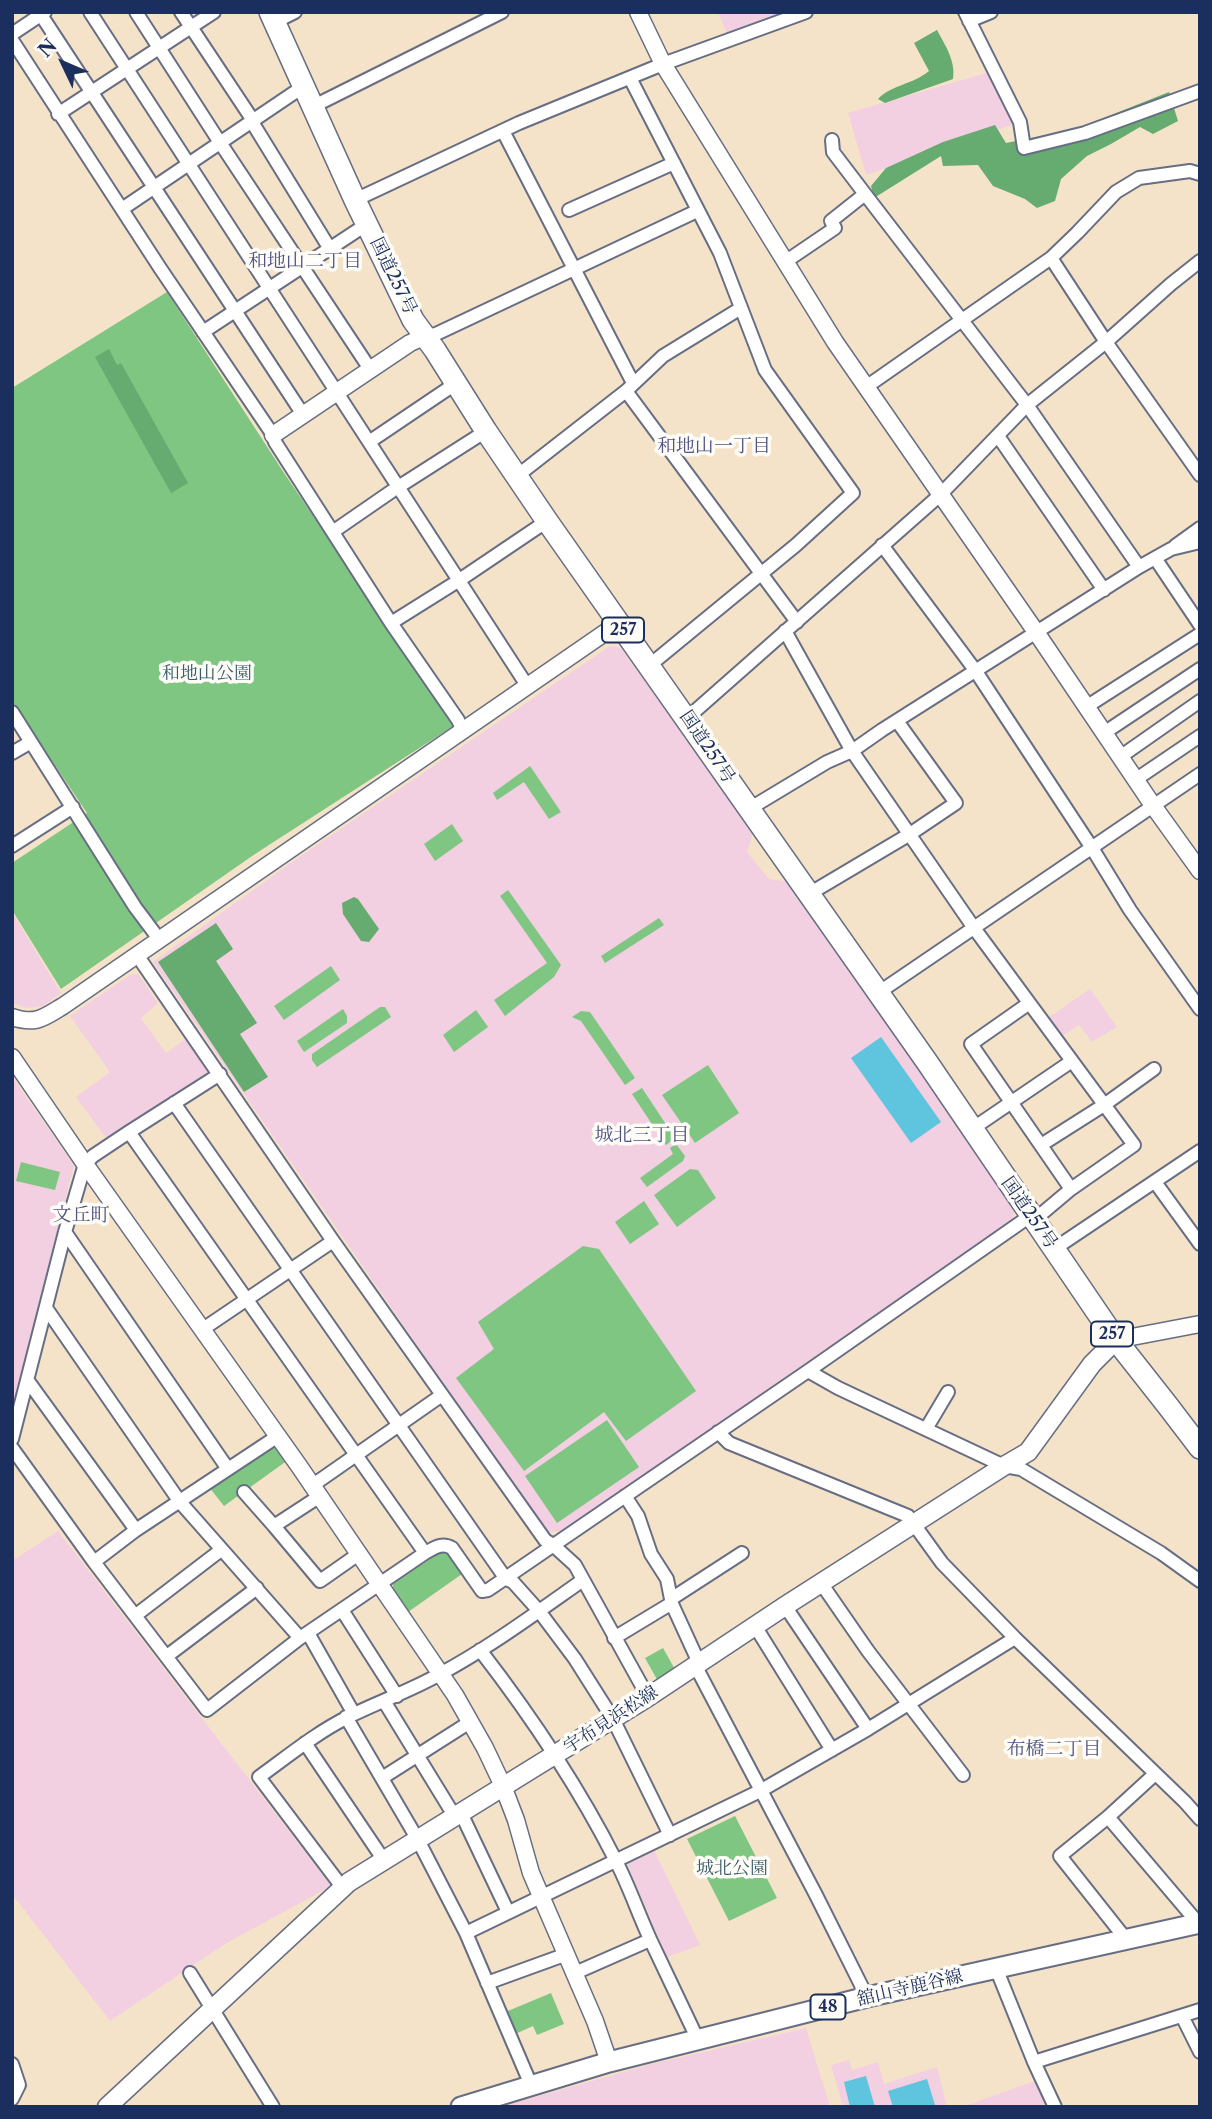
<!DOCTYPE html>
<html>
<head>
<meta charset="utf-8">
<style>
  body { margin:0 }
  #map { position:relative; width:1212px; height:2119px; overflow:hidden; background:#f5e3c9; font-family:"Libre Caslon Text",serif }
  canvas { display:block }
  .frame { position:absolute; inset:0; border:14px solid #1b2f5e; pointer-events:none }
  .north { position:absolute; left:28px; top:28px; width:70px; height:70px; -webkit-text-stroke:5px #fdfcf7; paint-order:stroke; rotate:314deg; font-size:19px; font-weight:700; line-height:28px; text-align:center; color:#1b2f5e }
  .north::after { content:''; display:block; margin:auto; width:24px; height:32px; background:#1b2f5e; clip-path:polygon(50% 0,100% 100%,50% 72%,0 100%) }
</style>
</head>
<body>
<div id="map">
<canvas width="1212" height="2119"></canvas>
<div class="frame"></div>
<div class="north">N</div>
</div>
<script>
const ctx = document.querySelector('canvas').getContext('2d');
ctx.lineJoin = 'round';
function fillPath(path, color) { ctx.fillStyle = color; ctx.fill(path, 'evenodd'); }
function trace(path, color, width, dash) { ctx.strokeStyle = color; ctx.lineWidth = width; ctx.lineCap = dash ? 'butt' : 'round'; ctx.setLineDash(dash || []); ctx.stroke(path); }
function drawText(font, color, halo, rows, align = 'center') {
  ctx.font = font + ' "Libre Caslon Text","Noto Serif JP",serif'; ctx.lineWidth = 7; ctx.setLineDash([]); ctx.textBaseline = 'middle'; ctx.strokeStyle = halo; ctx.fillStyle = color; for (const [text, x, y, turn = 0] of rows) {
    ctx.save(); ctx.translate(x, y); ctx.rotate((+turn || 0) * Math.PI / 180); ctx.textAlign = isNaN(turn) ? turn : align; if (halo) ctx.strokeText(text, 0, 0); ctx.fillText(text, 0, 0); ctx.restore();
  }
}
const built = new Path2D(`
  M718,12H784L729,38Z
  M990,72L1015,124L866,175L848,113Z
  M610,646L621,648L753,833L747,852L769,879L789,882L1016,1207L1012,1220L562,1531L546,1532L153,962L298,858Z
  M12,912L61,993L43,1006L27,1008L12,1003Z
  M138,974L158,1003L141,1018L166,1053L186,1039L208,1068L207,1077L109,1142L76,1097L110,1072L70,1016L130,975Z
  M1090,989L1117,1027L1092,1042L1079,1025L1057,1039L1045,1020Z
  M12,1077L74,1165L15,1400H12Z
  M58,1531L331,1886L225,1944L110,2021L12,1894V1561Z
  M654,1850L700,1945L667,1957L627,1864Z
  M806,2028L830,2107H500L652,2064Z
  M849,2060L852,2070L878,2062L884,2084L937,2067L947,2107H843L831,2065Z
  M1035,2081L1048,2107H962Z`);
const green = new Path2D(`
  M167,292L284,473L455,725L255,854L61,989L12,910V863L87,813L12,701V388Z
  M530,766L561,812L549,819L524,782L497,800L493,793Z
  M452,824L463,841L435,861L424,844Z
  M508,890L561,965L554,977L505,1016L494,1000L547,963L500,896Z
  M659,918L664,925L605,963L601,956Z
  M331,966L340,980L284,1020L274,1006Z
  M380,1007H385L391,1017L317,1067L312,1060V1054Z
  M343,1009L347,1016V1023L304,1052L297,1041Z
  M476,1010L488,1027L454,1052L443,1035Z
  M581,1011L590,1012L635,1078L625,1085L581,1021L572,1017Z
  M708,1065L739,1113L695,1143L662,1095Z
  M642,1088L675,1138L666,1145L632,1094Z
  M676,1144L685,1156L683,1161L647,1187L640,1178L673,1154L670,1148Z
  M21,1162L60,1172L55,1190L16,1181Z
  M690,1169L698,1170L716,1198L677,1227L654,1195Z
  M644,1201L659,1224L630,1244L615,1222Z
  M583,1246L599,1249L696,1391L626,1441L604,1412L524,1471L456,1378L494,1349L478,1322Z
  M607,1420L639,1467L557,1523L525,1476Z
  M274,1442L288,1460L224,1506L209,1487Z
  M439,1553H446L462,1574L408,1612L393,1589V1584Z
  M663,1648L677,1673L659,1683L645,1658Z
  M735,1816L777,1898L729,1921L687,1839Z
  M551,1993L564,2024L537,2035L533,2026L513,2035L503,2013Z`);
const forest = new Path2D(`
  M937,30C945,45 956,61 953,79L885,103L878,99C893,84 912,85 929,71L914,43Z
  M1169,92L1178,121L1153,134L1140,127L1111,144L1087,156L1061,179L1055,201L1037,208L1025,199L993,186L978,165L943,166L941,156L874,198L871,186L886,168L943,142L995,125L1006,143L1076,129Z
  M109,349L117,365L121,363L188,483L171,493L95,357Z
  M354,897L358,899L379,929L369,942L361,941L343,914L342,903Z
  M216,923L233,949L216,961L257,1023L240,1034L268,1077L244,1092L158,962Z`);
const water = new Path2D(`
  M881,1037L941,1122L911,1143L851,1058Z
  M866,2076L875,2107H850L844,2082Z
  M927,2079L935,2105L893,2107L888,2091Z`);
const minor = new Path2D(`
  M90,12L528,687
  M136,12L217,138L370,369
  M181,12L250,116L252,122L330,249
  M965,12L1020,122L1024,148L1085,133L1200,91
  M41,15L300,410L304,414
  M969,21L991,12
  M275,22L295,12
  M12,34L45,12
  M12,40L160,268L273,435L275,442L391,623L458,720L463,731
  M630,78L720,253L765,370L853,493L796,545L650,665
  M314,106L502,12
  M58,114L214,12
  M503,131L633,383
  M865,194L1027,405L1139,567
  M355,200L519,123L663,64L806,12
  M122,209L304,86
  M569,210L674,163
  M1051,258L1106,342L1200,475
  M785,262L835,228L831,221L865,194L833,152L832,140
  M203,332L358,230L368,225
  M426,336L436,334L697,211
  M866,387L1051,258L1077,233L1116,192L1139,178L1190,171L1200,174
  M626,391L797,622
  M998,436L1104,590
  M369,442L455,384
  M517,476L626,391L663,356L741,308
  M334,531L392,491L486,431
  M882,545L975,670L1092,848L1130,910L1200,1009
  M1175,546L1200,528
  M1155,558L1200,625
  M391,623L458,581L547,521
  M785,631L852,751L974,928L1134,1145L1071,1189L1033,1221
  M1086,707L1200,634
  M12,712L135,907L159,939
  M685,716L694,712L940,495L1027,405L1106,342L1171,284L1200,261
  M1104,733L1200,669
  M12,753L31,742
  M1120,757L1200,701
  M1135,780L1200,736
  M749,809L827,762L852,751L882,730L1139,567L1171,549L1200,542
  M12,846L73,807
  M809,894L910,834L956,803L897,721
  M137,955L333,1241L545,1540L553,1545L575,1565L648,1697
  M878,993L1200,774
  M1028,1004L971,1044L1071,1189
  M174,1103L506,1579L513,1582L539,1611L575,1659L613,1719L670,1835
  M972,1129L1072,1061
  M129,1132L425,1553
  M1041,1145L1104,1105L1154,1069
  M1155,1182L1200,1244
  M65,1232L228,1469
  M1054,1249L1200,1151
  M46,1308L180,1502L300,1638
  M203,1329L333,1241
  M808,1371L838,1388L1004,1466L1021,1469L1161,1553L1200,1581
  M28,1381L136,1530
  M926,1429L948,1392
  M718,1432L729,1443L908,1516L942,1563L1015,1638L1185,1802L1200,1819
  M12,1439L65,1232L85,1164L93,1156L129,1132L220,1074
  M12,1448L94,1562L207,1710L300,1638L425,1553C434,1548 442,1542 452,1548L482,1591L488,1590L808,1371L1030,1216
  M313,1485L442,1395
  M244,1492L274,1526
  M320,1496L274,1526L320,1581L360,1553
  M625,1496L638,1516L651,1554L667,1579L672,1604L699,1663
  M94,1562L136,1530L278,1436
  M821,1583L868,1651L963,1775
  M671,1599L742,1553
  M785,1606L868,1729
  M342,1610L397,1696
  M136,1615L221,1550
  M755,1626L832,1750
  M308,1633L354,1714
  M614,1638L672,1603
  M480,1650C531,1716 578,1786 616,1861C629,1886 638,1913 650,1939C666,1973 682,2006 698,2040
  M167,1656L257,1588
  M695,1665L816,1895L867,1997
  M384,1701L455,1817
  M346,1717L418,1840L466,1933L531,2085
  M305,1743L383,1859
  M382,1778L470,1722
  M461,1813L508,1912
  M1108,1817L1198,1923
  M342,1887L259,1777C288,1756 316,1733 348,1717C378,1702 410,1691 440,1674C490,1647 536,1613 583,1580
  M466,1933L760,1791L868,1729L1015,1638
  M1125,1938L1060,1856L1108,1817L1155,1774
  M996,1968L1034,2062L1200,2010
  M190,1973L273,2107
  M575,1973L650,1940
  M487,1983L567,1954
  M1182,2016L1200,2052
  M1034,2062L1055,2107
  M12,2064L19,2085L12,2099`);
const tertiary = new Path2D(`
  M638,12L663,64L835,342L1036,632L1154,807L1200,871
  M273,435L410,343L426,336
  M12,1017C36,1025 43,1018 63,1006C248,878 434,751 619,623
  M12,1057L85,1164L299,1466L455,1695L485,1748L503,1786L516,1820L531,1873L595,2021L609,2062
  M1116,1340L1200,1324`);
const secondary = new Path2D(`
  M107,2107L349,1882L648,1697L785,1606L1004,1466L1028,1452L1092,1364L1116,1340`);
const primary = new Path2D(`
  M461,2107L609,2062L867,1997L1200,1923`);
const trunk = new Path2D(`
  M270,12L355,200L413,320L435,350L486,431L547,521L927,1062L1116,1340L1168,1406L1200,1448`);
const shields = [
  [623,630,42],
  [1112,1334,42],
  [828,2007,35]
];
const shieldNames = [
  ["257",623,630],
  ["257",1112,1334],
  ["48",828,2007]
];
const streetNames = [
  ["国道257号",393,276,64],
  ["国道257号",707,747,56],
  ["国道257号",1029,1213,55],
  ["宇布見浜松線",611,1720,-33],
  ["舘山寺鹿谷線",910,1988,-13]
];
const parkNames = [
  ["和地山公園",207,674],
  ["城北公園",732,1869]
];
const neighbourhoodNames = [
  ["和地山二丁目",305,262],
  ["和地山一丁目",714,447],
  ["城北三丁目",642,1136],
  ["文丘町",81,1216],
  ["布橋二丁目",1054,1750]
];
fillPath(built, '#f2cfe1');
fillPath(green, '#7ec682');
fillPath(forest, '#66ab70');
fillPath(water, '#5fc4dd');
trace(minor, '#676e83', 16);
trace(tertiary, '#676e83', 19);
trace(secondary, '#676e83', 21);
trace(primary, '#676e83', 23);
trace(trunk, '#676e83', 24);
trace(minor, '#fff', 12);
trace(tertiary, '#fff', 16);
trace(secondary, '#fff', 18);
trace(primary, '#fff', 19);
trace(trunk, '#fff', 21);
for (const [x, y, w] of shields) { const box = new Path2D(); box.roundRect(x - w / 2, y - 12.5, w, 25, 5); ctx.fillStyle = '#fdfcf7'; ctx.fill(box); trace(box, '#1b2f5e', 2); }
drawText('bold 16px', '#1b2f5e', null, shieldNames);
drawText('18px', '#1b2f5e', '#fdfcf7', streetNames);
drawText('18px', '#395c69', '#fdfcf7', parkNames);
drawText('19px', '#515383', '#fdfcf7', neighbourhoodNames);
</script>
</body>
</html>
